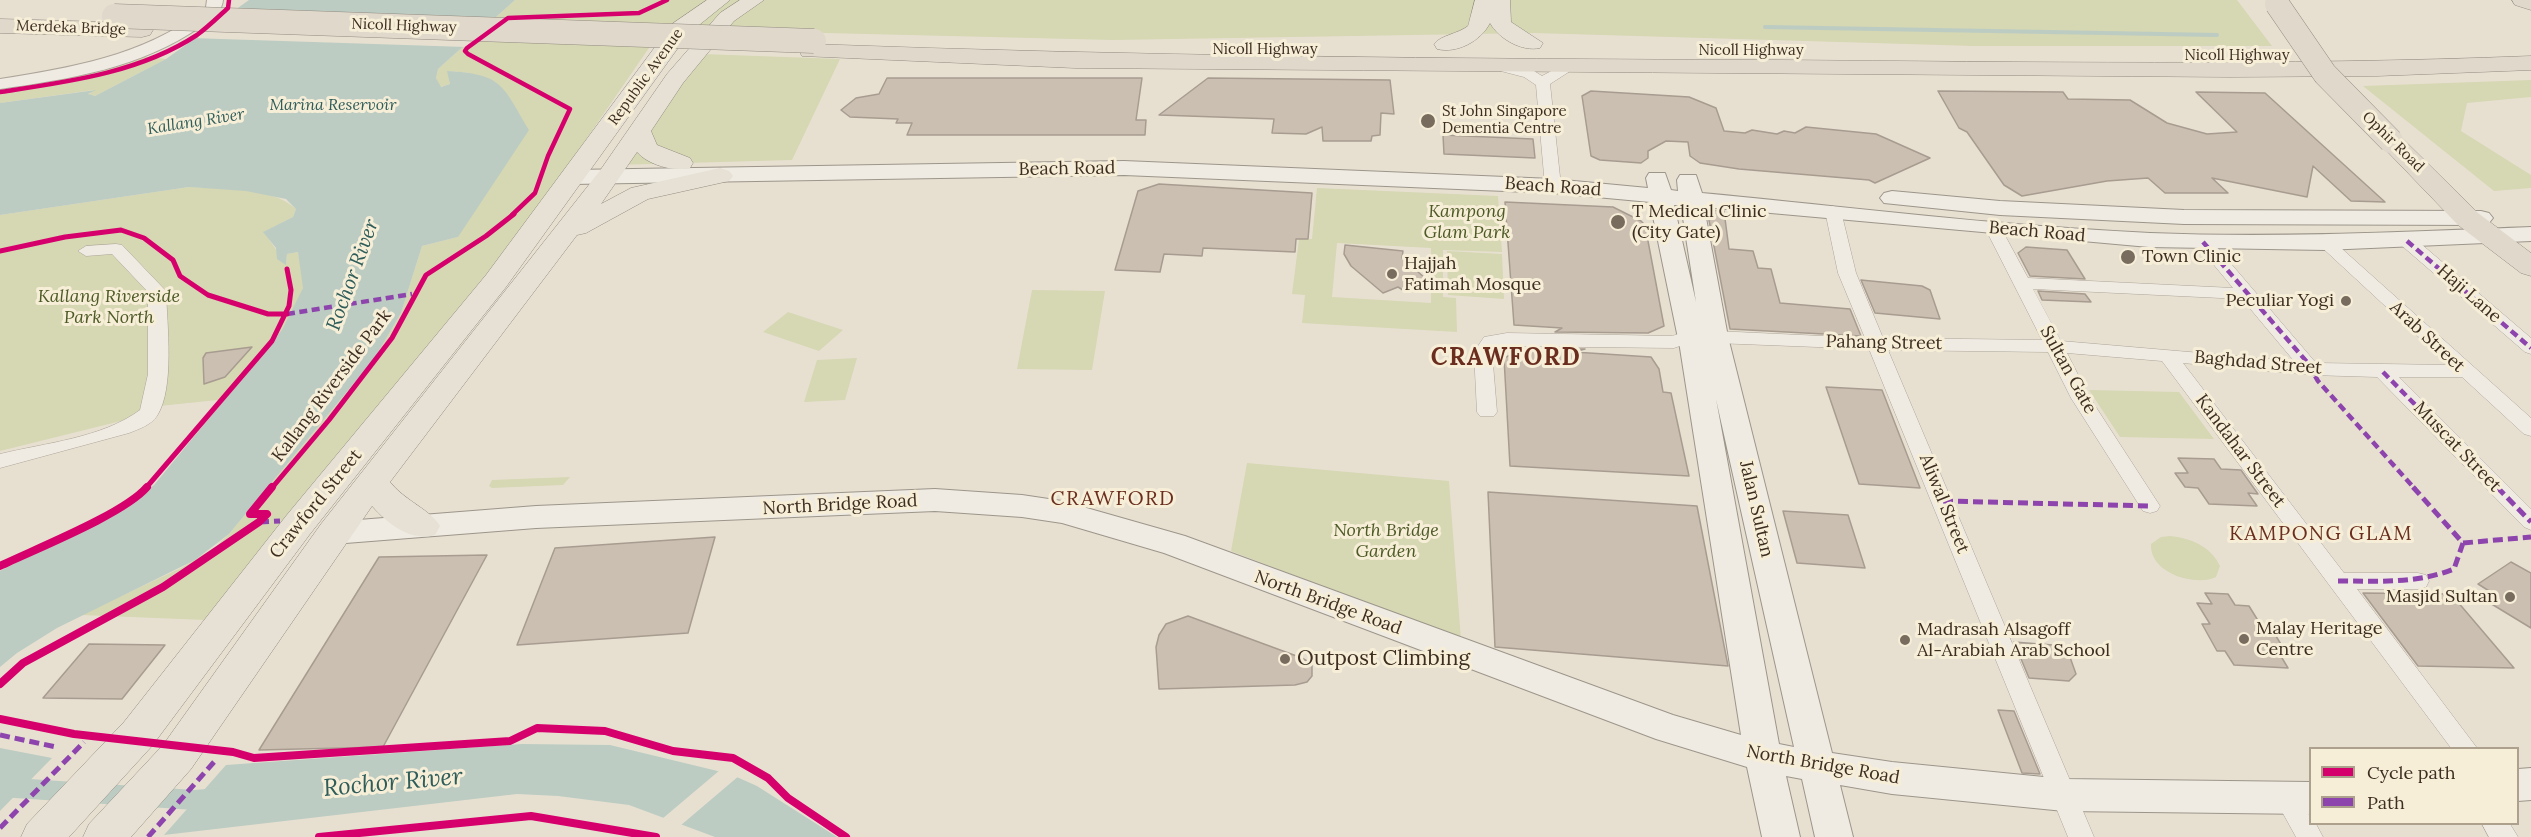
<!DOCTYPE html>
<html>
<head>
<meta charset="utf-8">
<style>
  body { margin:0 }
  #map { position:relative; width:2531px; height:837px; overflow:hidden; background:#e7e0d1; font-family:Lora,serif }
  canvas { display:block }
  .legend { position:absolute; left:2309px; top:747px; width:210px; height:78px; box-sizing:border-box; background:#f7eed8; border:2px solid #ada18e; margin:0; padding:8px 10px; list-style:none; font-size:18px; color:#3d2e20 }
  .legend li { display:flex; align-items:center; gap:12px; height:30px }
  .legend b { width:30px; border:2px solid #ada18e }
</style>
</head>
<body>
<div id="map">
<canvas width="2531" height="837"></canvas>
<ul class="legend">
<li><b style="height:8px;background:#d6006c"></b>Cycle path</li>
<li><b style="height:8px;background:#8e44ad"></b>Path</li>
</ul>
</div>
<script>
const ctx = document.querySelector('canvas').getContext('2d');
ctx.lineJoin = 'round';
function fillPath(path, color) { ctx.fillStyle = color; ctx.fill(path, 'evenodd'); }
function trace(path, color, width, dash) { ctx.strokeStyle = color; ctx.lineWidth = width; ctx.lineCap = dash ? 'butt' : 'round'; ctx.setLineDash(dash || []); ctx.stroke(path); }
function drawText(font, color, halo, rows, align = 'center') {
  ctx.font = font + ' Lora,serif'; ctx.lineWidth = 6; ctx.setLineDash([]); ctx.textBaseline = 'middle'; ctx.strokeStyle = halo; ctx.fillStyle = color; for (const [text, x, y, turn = 0] of rows) {
    ctx.save(); ctx.translate(x, y); ctx.rotate((+turn || 0) * Math.PI / 180); ctx.textAlign = isNaN(turn) ? turn : align; if (halo) ctx.strokeText(text, 0, 0); ctx.fillText(text, 0, 0); ctx.restore();
  }
}
const green = new Path2D(`
  M515,0H2237L2272,46H1974L1534,33L1113,40L662,29L567,167L482,282L206,620L81,615L181,568L215,547L229,534L374,359L401,313L422,246L458,237L470,73L448,71L450,84L440,87L436,78L438,69Z
  M702,54L840,59L792,160L616,165Z
  M138,56L166,59L95,96L88,95L94,90L0,103V84Z
  M2531,80V97L2467,103L2461,131L2531,175V188L2494,191L2363,86Z
  M189,187C222,189 271,186 296,209L293,217L264,232L286,264L287,254L298,252C300,263 306,277 303,288C295,324 250,370 227,399L150,407L129,419L0,451V215Z
  M1317,188L1498,196L1502,252L1443,250V297L1456,298L1457,332L1302,323L1305,295L1292,294L1299,239H1312ZM1337,243L1431,248V303L1332,297Z
  M1447,251L1502,254L1504,299L1448,295Z
  M1032,290L1105,291L1092,370L1017,369Z
  M788,312L843,330L819,351L763,332Z
  M857,358L845,400L804,402L817,360Z
  M2089,390L2179,392L2214,439L2120,437Z
  M1247,463L1449,481L1461,640L1231,551Z
  M570,477L563,485L492,488L489,486L492,480Z
  M2170,536C2190,538 2211,546 2220,566L2216,577C2195,587 2149,573 2151,544L2161,537Z`);
const water = new Path2D(`
  M249,0H515L438,69L436,78L441,87L450,84L447,71C503,74 502,85 529,130L458,237L422,246L401,313L374,359L229,534L195,560L57,628L17,653L0,667V571L121,509L154,485L282,330L303,288L298,252L287,254L286,265L277,259L276,248L263,232L293,217L296,209L286,199L246,191L189,187L0,215V103L96,90L88,94L95,96L166,59Z
  M522,744L610,745L730,774L757,786L837,837H715L629,805L558,796L517,794L164,835L226,765Z
  M0,748L52,758L0,811Z`);
const pier = new Path2D(`
  M222,15L492,24L466,47L191,38Z
  M720,770L740,775L680,826L662,819Z`);
const stream = new Path2D(`
  M1765,27L2217,35`);
const canal = new Path2D(`
  M0,777L194,790L220,788L228,791L232,798L228,805L194,810L0,797Z`);
const building = new Path2D(`
  M887,78H1142L1136,120H1146L1145,135H907L912,123H896L898,119L850,117L841,110L856,98L879,94Z
  M1208,78L1390,80L1394,114L1381,113L1380,135L1372,136L1371,141H1323L1322,127L1306,134L1272,133L1274,119L1159,115Z
  M1591,91L1689,97L1716,108L1724,131L1745,133L1752,130L1777,134L1784,131L1795,133L1806,127L1876,134L1930,158L1875,183L1869,180L1739,169L1700,163L1690,156L1688,142L1666,141L1648,151V158L1641,163L1600,160L1591,156L1582,96Z
  M1938,91L2063,92L2068,99L2130,100L2167,123L2207,134L2237,132L2196,92L2265,93L2385,202L2351,201L2313,166L2307,197L2212,178L2228,193H2165L2148,178L2107,181L2022,196L2004,185L1967,132L1959,128Z
  M1443,135L1533,139L1535,158L1444,154Z
  M1159,184L1312,193L1308,239H1296L1295,252L1203,248L1202,256L1164,254L1160,272L1115,270L1138,191Z
  M1505,202L1613,207L1641,221L1645,225L1664,326L1648,333L1555,332L1562,328L1514,325Z
  M1707,210L1724,211L1729,249L1753,251L1758,268L1771,269L1780,303L1850,309L1861,336L1730,329Z
  M1345,245L1403,251L1402,258L1425,278L1415,281L1421,286L1406,292L1398,287L1383,293L1351,266L1344,254Z
  M2026,247L2067,250L2085,279L2030,276L2018,253Z
  M1861,280L1922,286L1930,290L1940,319L1875,313Z
  M2038,291L2085,294L2091,302L2042,300Z
  M252,347L225,377L204,384L203,358L206,353Z
  M1523,349H1585L1574,352L1651,357L1659,369L1663,392L1671,393L1689,476L1510,466L1504,358Z
  M1826,387L1882,390L1920,488L1859,484Z
  M2178,458L2214,459L2221,469L2241,470L2258,494L2248,493L2257,506L2209,504L2198,488L2185,487L2175,473H2188Z
  M1488,492L1697,506L1728,666L1495,647Z
  M1783,511L1848,515L1865,568L1797,563Z
  M715,537L688,633L517,645L555,548Z
  M487,555L383,747L259,750L379,557Z
  M2511,562L2531,573V628L2485,600L2494,594L2478,584Z
  M2205,593L2228,594L2235,605L2249,606L2262,627L2271,628L2287,654L2279,653L2288,668L2234,665L2225,651H2217L2202,624H2210L2197,603L2212,604Z
  M2363,593L2451,594L2514,668L2418,666Z
  M1188,616L1302,658L1312,664V676L1307,682L1295,685L1159,689L1156,647L1159,635L1166,624Z
  M2014,642L2066,646L2076,674L2069,681L2029,678Z
  M89,644L165,645L122,699L43,698Z
  M1998,710L2014,711L2040,774L2022,773Z`);
const minor = new Path2D(`
  M1498,62L1534,71L1542,76L1566,63H1576L1578,66L1550,84L1561,186L1559,189L1553,191L1545,186L1536,85L1524,77L1493,69L1491,66Z
  M1833,206L1841,211L1856,273L1883,338L2042,340L1985,228L1993,223L2001,228L2028,278L2233,288L2195,242L2197,238H2209L2316,363L2449,365L2317,243L2319,239H2331L2531,418V436L2524,434L2462,377H2399L2531,509V530L2524,527L2377,377L2311,375L2183,363L2344,573H2418L2426,575L2429,581L2426,587L2418,589H2357L2477,748H2451L2162,361L2067,353L2090,398L2160,506L2157,511L2150,513L2143,511L2071,398L2048,352L1888,350L2094,837H2068L1869,349L1715,343L1706,337L1715,331L1865,338L1838,273L1825,211ZM2033,289L2242,299L2294,361L2061,341Z
  M2407,236L2413,237L2531,338V354L2525,352L2401,245L2399,241Z
  M116,244L122,245L166,291C167,324 175,388 157,416C151,425 139,429 129,433L0,468V454C45,443 102,438 140,410L148,374V292L112,254L86,256L78,251L86,246Z
  M1691,330L1697,332L1700,336L1697,340L1674,348L1496,346L1492,352L1497,412L1494,416H1480L1477,412L1474,352L1484,337L1507,333L1672,336Z
  M2288,788C2302,793 2310,809 2310,824H2316L2323,837H2296L2275,799L2279,791Z
  M2482,824H2510L2518,837H2489Z`);
const tertiary = new Path2D(`
  M207,0H223C222,13 210,20 200,27C141,68 70,79 0,89V79C71,68 140,56 200,13L206,7Z`);
const secondary = new Path2D(`
  M1124,161L1553,179L1648,188L1646,178L1649,173H1665L1671,190L1678,191L1677,180L1680,175H1696L1702,193C1851,207 2000,226 2150,233C2277,238 2404,232 2531,227V241L2325,250L2149,247L1704,207L1728,337L1832,753L1892,762L2064,779L2310,782V814L2064,811L1892,794L1840,785L1853,837H1815L1802,779L1786,776L1800,837H1762L1747,767L1656,739L1164,553L1062,523L1022,517L935,511L536,528L333,544L322,541L317,533L322,525L333,522L536,506L935,489L1022,495L1062,501L1185,536L1673,715L1741,735L1680,348L1650,202L1553,193L1124,175L572,184L564,182L561,177L564,172L572,170ZM1674,205H1681L1696,302ZM1716,399L1794,747L1779,744Z
  M1892,191L2000,201L2184,210L2481,211L2489,213L2493,218L2489,223L2481,225L2184,224L2000,215L1884,203L1880,198L1884,193Z
  M2531,768V800L2518,801V769Z`);
const primary = new Path2D(`
  M707,0H730L688,34L506,287L310,534L152,746L69,837H21L27,824L124,722L286,516L486,275L672,24Z
  M740,0H764L734,21L683,83L651,131L657,145L690,158L693,163L690,168C674,172 648,165 637,152L601,204L631,188L720,168L729,171L733,176L729,181L648,199L586,233L577,235L390,482C405,501 431,510 440,526L435,535C411,542 388,524 372,506L191,769L131,837H83L89,824L163,745L321,524L599,172L667,74L720,13Z
  M1475,0H1510L1511,22L1543,43L1540,48C1522,52 1499,39 1490,23C1481,41 1457,54 1437,49L1434,44C1441,35 1458,34 1468,26Z`);
const trunk = new Path2D(`
  M2512,0H2531V10L2515,5Z
  M0,19L142,23L150,25L153,30L150,35L142,37L0,33Z
  M810,44C1133,56 1456,59 1779,60C2029,62 2280,66 2531,56V70L2377,76L2230,77L1075,68L802,56L799,51L802,46Z
  M2391,133L2400,136L2478,213L2531,253V276L2521,273L2458,225L2382,146L2378,141L2382,136Z`);
const trunkBridge = new Path2D(`
  M2277,4L2325,74L2391,141
  M114,16L814,41`);
const quietFar1 = new Path2D(`
  M2407,241L2531,348
  M2203,242L2307,362L2318,381L2415,489
  M287,314L412,294
  M2383,372L2498,489`);
const quiet = new Path2D(`
  M2413,487L2463,543
  M2497,487L2531,522
  M1943,501L2150,506
  M259,522L280,521
  M2463,543L2531,537
  M2338,581C2378,581 2416,584 2454,569L2463,543
  M0,735L56,747
  M0,828L84,742
  M148,837L214,762`);
const cyclewayFar2 = new Path2D(`
  M0,92C67,82 139,73 197,35C208,27 218,17 228,8L229,0
  M512,215L535,193L548,156L570,109L468,54L465,51L467,48L508,18L639,13L667,0`);
const cyclewayFar1 = new Path2D(`
  M0,251L65,237L121,230L144,238L173,260L180,276L208,295L268,314H287
  M145,489L272,341L289,306L291,290L287,269
  M271,489L329,420L392,338L426,275L486,236L514,214`);
const cycleway = new Path2D(`
  M0,566C35,549 124,514 147,487
  M0,684L23,663L163,587L259,522L267,514H250L272,487
  M0,719L74,734L233,752L254,758L510,741L537,728L605,731L673,751L733,758L768,778L788,798L846,837
  M319,837L531,816L656,837`);
const markers = [
  [1428,121,8,"#786c5e"],
  [1618,222,8,"#786c5e"],
  [2128,257,8,"#786c5e"],
  [1392,274,6,"#786c5e"],
  [2346,301,6,"#786c5e"],
  [2510,597,6,"#786c5e"],
  [2244,639,6,"#786c5e"],
  [1905,640,6,"#786c5e"],
  [1285,659,6,"#786c5e"]
];
const farStreetnames = [
  ["Nicoll Highway",404,26,2],
  ["Merdeka Bridge",71,28,2],
  ["Nicoll Highway",1265,50],
  ["Nicoll Highway",1751,51],
  ["Nicoll Highway",2237,56],
  ["Republic Avenue",646,77,-54],
  ["Ophir Road",2393,142,44]
];
const farPoinames = [
  ["St John Singapore",1442,112],
  ["Dementia Centre",1442,129]
];
const farWaternames = [
  ["Marina Reservoir",333,105],
  ["Kallang River",196,122,-9]
];
const streetNames = [
  ["Beach Road",1067,169,-1],
  ["Beach Road",1553,187,4],
  ["Beach Road",2037,232,5],
  ["Haji Lane",2469,294,41],
  ["Arab Street",2427,337,43],
  ["Pahang Street",1884,343,1],
  ["Baghdad Street",2258,363,5],
  ["Sultan Gate",2068,370,61],
  ["Kallang Riverside Park",332,386,-53],
  ["Muscat Street",2457,447,46],
  ["Kandahar Street",2240,451,53],
  ["Crawford Street",316,504,-51],
  ["Aliwal Street",1944,504,68],
  ["North Bridge Road",840,505,-3],
  ["Jalan Sultan",1756,509,77],
  ["North Bridge Road",1328,603,20],
  ["North Bridge Road",1823,765,10]
];
const parkNames = [
  ["Kampong",1467,212],
  ["Glam Park",1467,233],
  ["Kallang Riverside",109,297],
  ["Park North",109,318],
  ["North Bridge",1386,531],
  ["Garden",1386,552]
];
const poiNames = [
  ["T Medical Clinic",1632,212],
  ["(City Gate)",1632,233],
  ["Town Clinic",2142,257],
  ["Hajjah",1404,264],
  ["Fatimah Mosque",1404,285],
  ["Peculiar Yogi",2334,301,"right"],
  ["Masjid Sultan",2498,597,"right"],
  ["Malay Heritage",2256,629],
  ["Centre",2256,650],
  ["Madrasah Alsagoff",1917,630],
  ["Al-Arabiah Arab School",1917,651]
];
const waterNames = [
  ["Rochor River",353,275,-70]
];
const neighbourhoodNames = [
  ["CRAWFORD",1113,499],
  ["KAMPONG GLAM",2321,534]
];
const nearPoinames = [
  ["Outpost Climbing",1297,659]
];
const districtNames = [
  ["CRAWFORD",1506,358]
];
const nearWaternames = [
  ["Rochor River",393,783,-5]
];
fillPath(green, '#d6d7b3');
fillPath(water, '#bcccc2');
fillPath(pier, '#e7e0d1');
trace(stream, '#bcccc2', 4);
fillPath(canal, '#bcccc2');
fillPath(building, '#cbbfb2');
trace(building, '#a89c90', 1.5);
trace(minor, '#ada599', 1);
trace(tertiary, '#ada599', 2);
trace(secondary, '#9c958a', 2);
trace(primary, '#928b80', 1);
trace(trunk, '#928b80', 1);
fillPath(minor, '#efebe3');
fillPath(tertiary, '#efebe3');
fillPath(secondary, '#efebe3');
fillPath(primary, '#e6e1d4');
fillPath(trunk, '#e0d9cb');
trace(trunkBridge, '#928b80', 25, []);
trace(trunkBridge, '#e0d9cb', 24);
trace(quietFar1, '#8e44ad', 4.5, [8, 4.5]);
trace(quiet, '#8e44ad', 5, [10, 5]);
trace(cyclewayFar2, '#d6006c', 4.5);
trace(cyclewayFar1, '#d6006c', 5);
trace(cycleway, '#d6006c', 8);
for (const [x, y, r, color] of markers) { const dot = new Path2D(); dot.arc(x, y, r, 0, 2 * Math.PI); ctx.fillStyle = color; ctx.fill(dot); trace(dot, '#f7eed8', 2); }
drawText('15px', '#3d2e20', '#f7eed8', farStreetnames);
drawText('15px', '#3d2e20', '#f7eed8', farPoinames, 'left');
drawText('italic 16px', '#2f5d5a', '#f7eed8', farWaternames);
drawText('18px', '#3d2e20', '#f7eed8', streetNames);
drawText('italic 18px', '#4d5a26', '#f7eed8', parkNames);
drawText('18px', '#3d2e20', '#f7eed8', poiNames, 'left');
drawText('italic 20px', '#2f5d5a', '#f7eed8', waterNames);
ctx.letterSpacing = '1.5px';
drawText('20px', '#6b2e1e', '#f7eed8', neighbourhoodNames);
ctx.letterSpacing = '0px';
drawText('21px', '#3d2e20', '#f7eed8', nearPoinames, 'left');
ctx.letterSpacing = '1.5px';
drawText('bold 24px', '#6b2e1e', '#f7eed8', districtNames);
ctx.letterSpacing = '0px';
drawText('italic 24px', '#2f5d5a', '#f7eed8', nearWaternames);
</script>
</body>
</html>
